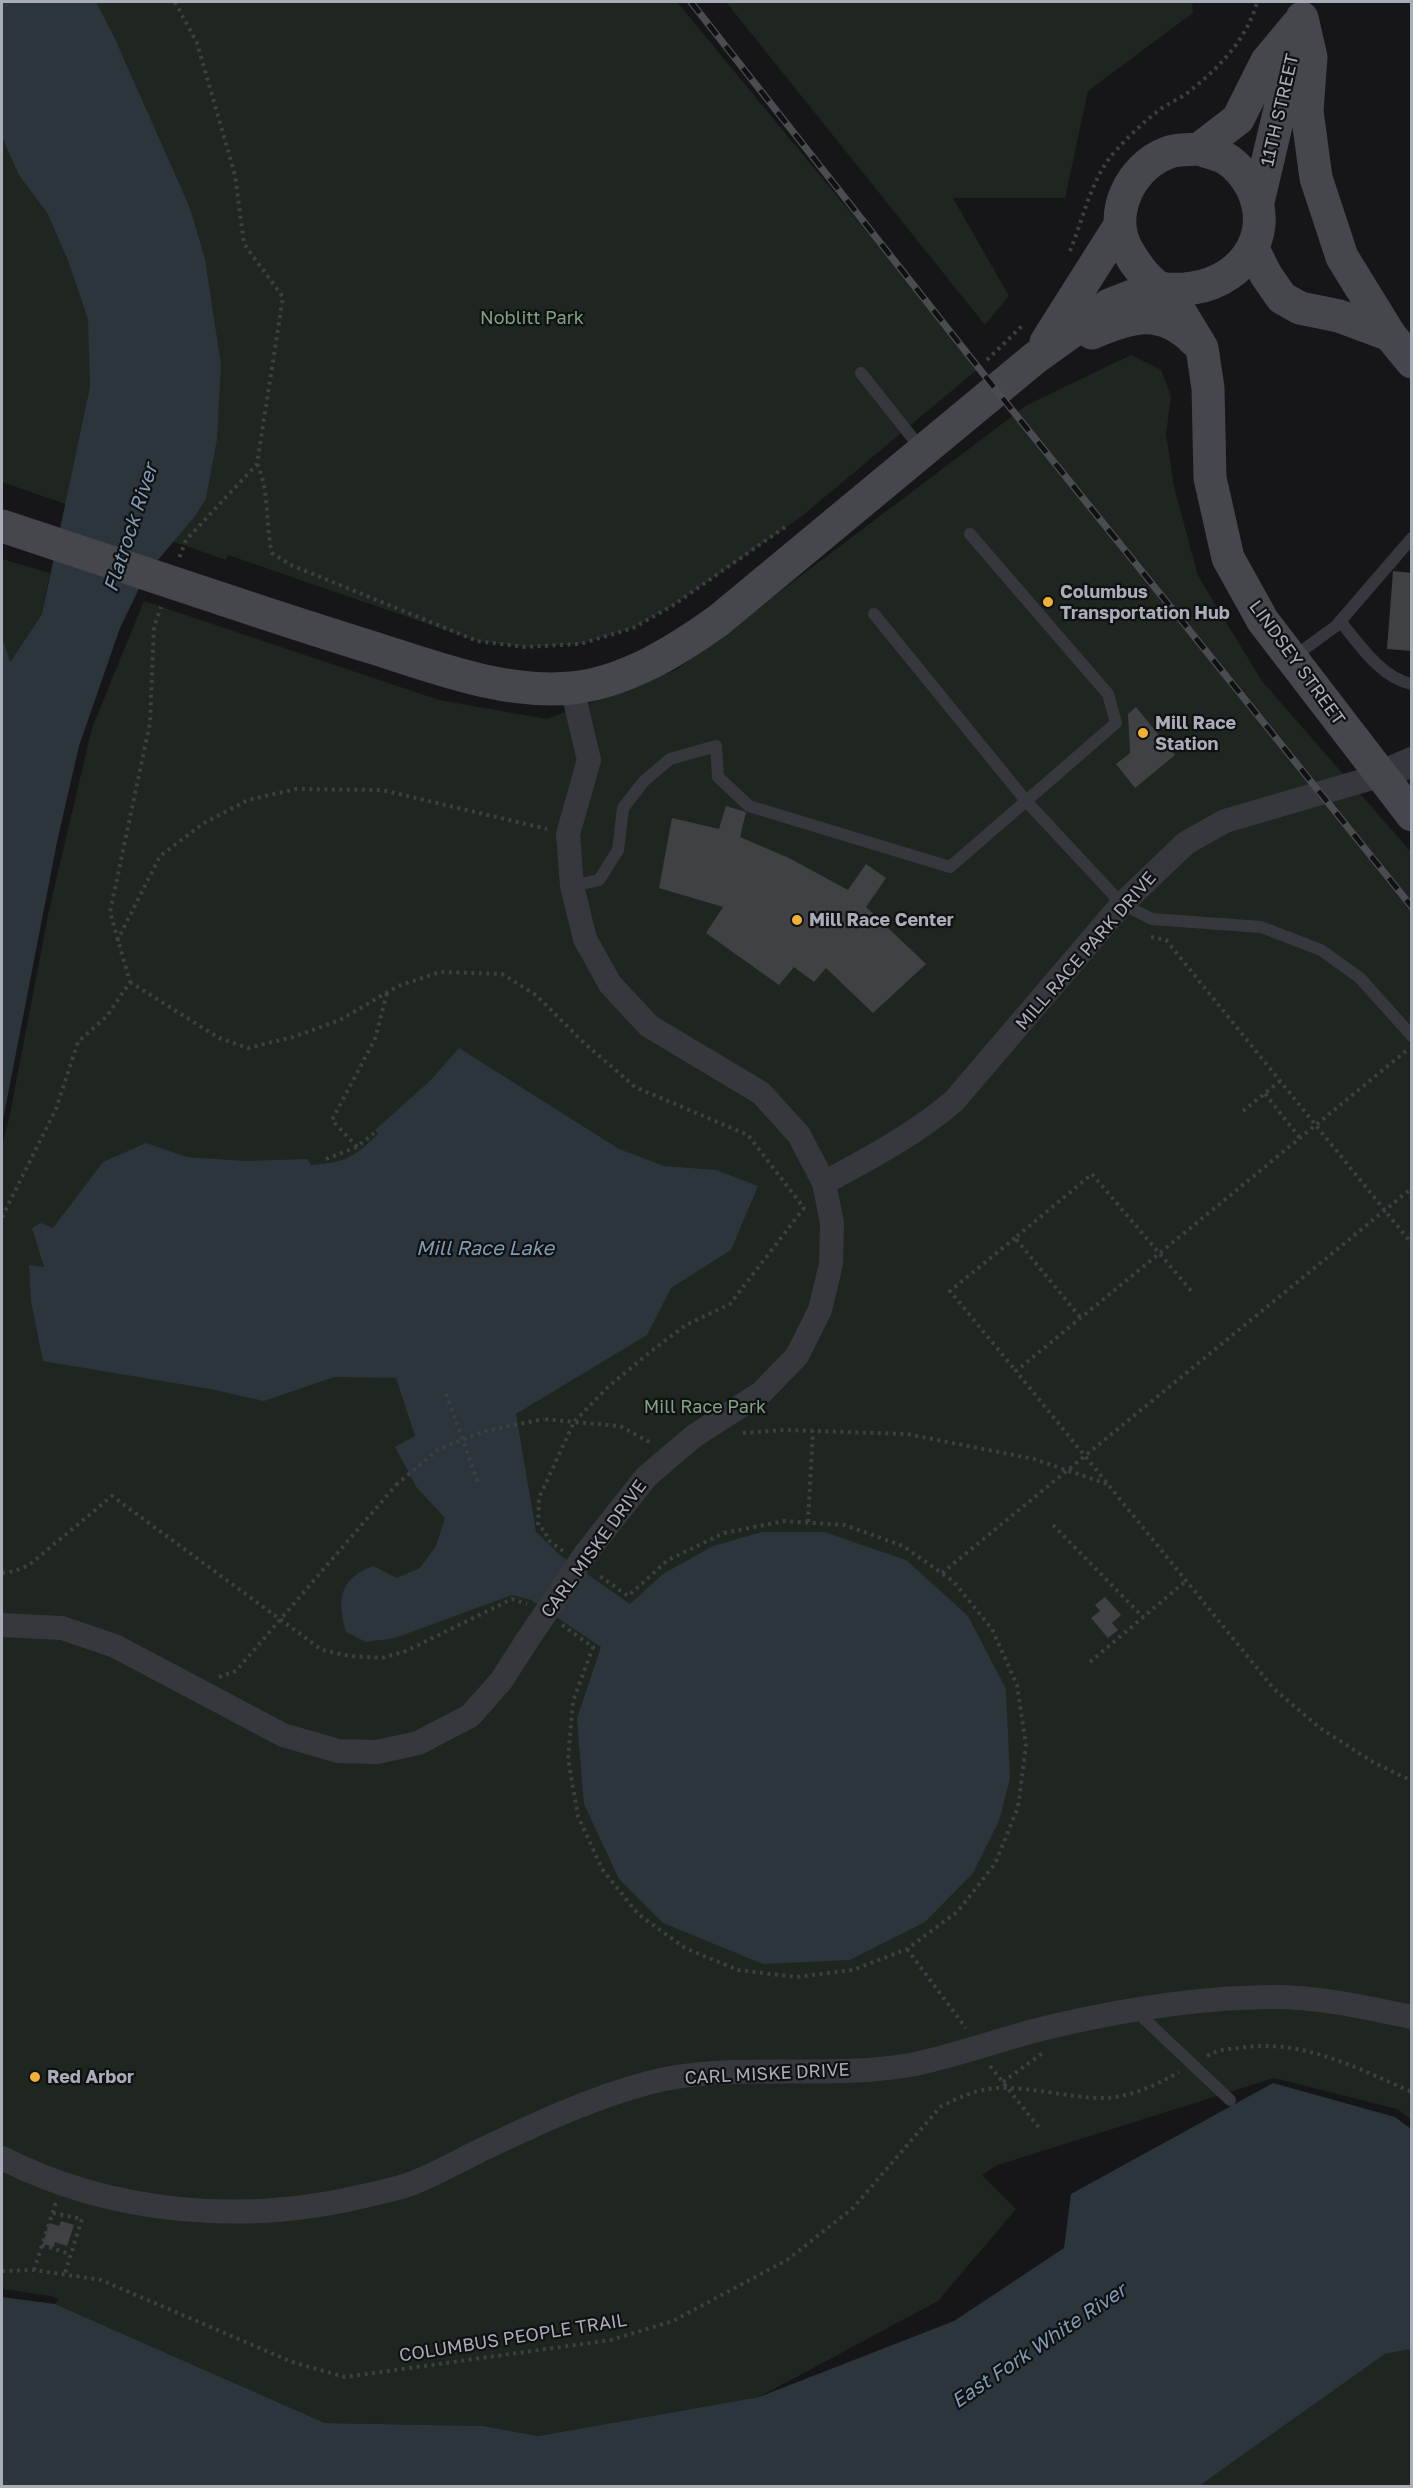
<!DOCTYPE html>
<html>
<head>
<meta charset="utf-8">
<style>
  body { margin:0 }
  #map { position:relative; width:1413px; height:2488px; overflow:hidden; background:#161618; font-family:"Golos Text",sans-serif }
  canvas { display:block }
  .frame { position:absolute; inset:0; border:3px solid #a8adb8; pointer-events:none }
</style>
</head>
<body>
<div id="map">
<canvas width="1413" height="2488"></canvas>
<div class="frame"></div>
</div>
<script>
const ctx = document.querySelector('canvas').getContext('2d');
ctx.lineJoin = 'round';
function fillPath(path, color) { ctx.fillStyle = color; ctx.fill(path, 'evenodd'); }
function trace(path, color, width, dash) { ctx.strokeStyle = color; ctx.lineWidth = width; ctx.lineCap = dash ? 'butt' : 'round'; ctx.setLineDash(dash || []); ctx.stroke(path); }
function drawText(font, color, halo, rows, align = 'center') {
  ctx.font = font + ' "Golos Text",sans-serif'; ctx.lineWidth = 4.5; ctx.setLineDash([]); ctx.textBaseline = 'middle'; ctx.strokeStyle = halo; ctx.fillStyle = color; for (const [text, x, y, turn = 0] of rows) {
    ctx.save(); ctx.translate(x, y); ctx.rotate((+turn || 0) * Math.PI / 180); ctx.textAlign = isNaN(turn) ? turn : align; if (halo) ctx.strokeText(text, 0, 0); ctx.fillText(text, 0, 0); ctx.restore();
  }
}
const green = new Path2D(`
  M2,2H677L979,368L802,516L735,563L672,606L633,628L580,644L525,647L477,641L228,555L226,560L2,482Z
  M726,2H1192L1193,13L1088,91L1065,198H953L1009,296L985,325Z
  M1131,355L1161,370L1171,396L1166,434L1174,487L1198,576L1262,681L1411,852V2119L1397,2109L1274,2078L998,2165L982,2175L1016,2209L938,2301L759,2397L538,2436L484,2426L325,2423L55,2304L59,2299L51,2296L2,2289V1145L10,1114L49,910L92,728L144,601L439,700L547,719L676,670L1027,405Z
  M2,559L50,573L42,614L9,663L2,636Z
  M1411,2349V2486H1199L1385,2354Z`);
const water = new Path2D(`
  M2,2H96L115,39L190,208L205,259L221,365L217,439L206,498L196,515L146,574L120,628L79,746L57,842L2,1125V636L10,662L42,614L90,387L88,319L69,263L48,214L19,175L2,137Z
  M459,1048L619,1149L664,1166L716,1170L758,1186L731,1250L671,1288L647,1335L516,1414L536,1532L560,1555L630,1604L663,1574L713,1546L762,1532H824L906,1560L968,1616L1006,1689L1010,1778L999,1821L973,1873L925,1922L850,1960L763,1964L663,1923L619,1879L584,1804L577,1718L601,1647L531,1600L512,1595L395,1638L366,1642L346,1632C337,1599 339,1579 373,1566L397,1578L420,1568L436,1546L445,1518L417,1488L395,1447L415,1436L396,1378L334,1377L264,1401L210,1389L43,1361L31,1301L29,1265L44,1267L32,1228L41,1223L53,1228L103,1162L146,1143L187,1157L245,1161L307,1159L311,1165C344,1163 355,1157 378,1134L375,1130L431,1080Z
  M1273,2083L1395,2117L1411,2129V2349L1385,2354L1199,2486H2V2297L55,2304L325,2423L484,2426L538,2436L759,2397L954,2321L1064,2248L1071,2194Z`);
const building = new Path2D(`
  M1393,571L1412,573V651L1387,649Z
  M1136,707L1175,755L1135,788L1116,764L1130,753L1128,714Z
  M726,806L746,812L740,837L789,858L848,890L866,864L886,878L866,907L926,964L873,1013L826,968L814,982L794,967L779,985L706,933L723,907L659,888L672,818L719,829Z
  M1105,1597L1121,1615L1112,1623L1118,1630L1108,1638L1091,1618L1100,1611L1095,1605Z
  M61,2221L74,2225L67,2246L55,2242L54,2247L43,2244L49,2223L59,2226Z`);
const path = new Path2D(`
  M175,2L197,43L235,175L244,244L283,297L257,464L186,540L179,558
  M1070,251C1083,220 1090,182 1112,155C1126,139 1141,124 1158,111C1167,104 1177,100 1186,94C1216,71 1247,40 1257,2
  M987,360L1023,325
  M257,464C270,491 265,524 272,553L291,565L477,641L525,647L580,644L633,628L672,606L785,527
  M1151,937L1166,940L1412,1244
  M117,941L160,856L204,823L248,800L296,789L382,790L547,829
  M130,982L219,1038L248,1048L293,1037L340,1020L398,986L440,972L502,974L536,995L582,1041L635,1087L748,1135L804,1208L730,1304L686,1325L654,1349L609,1386L574,1422L544,1419
  M1406,1051L1016,1371L1274,1689L1320,1728L1373,1762L1412,1781
  M1265,1094L1300,1138
  M1243,1111L1280,1081
  M357,1147L332,1120L375,1039L387,993
  M326,1159L357,1147L374,1133
  M2,1217L56,1109L78,1042L107,1016L130,982L110,912L150,723L154,627L161,607
  M1015,1238L950,1291L1016,1371
  M1080,1317L1015,1238L1092,1174L1193,1293
  M446,1394L479,1485
  M743,1433L785,1430L907,1434L1034,1459L1107,1484
  M808,1522L813,1431
  M1053,1525L1143,1617
  M563,1551L548,1540L545,1531L538,1526L539,1498L574,1422L620,1426L653,1444
  M2,1573L15,1571L29,1565L112,1496L322,1650L350,1656L382,1658L406,1651L512,1599L527,1604
  M942,1573L1412,1188
  M562,1625L593,1647L573,1701L568,1759L578,1816L602,1869L638,1914L685,1948L738,1970L796,1977L853,1970L907,1949L957,1912L995,1864L1018,1807L1026,1746L1017,1685L992,1629L953,1581L903,1546L845,1525L784,1521L724,1533L668,1560L628,1596L597,1574
  M1090,1662L1186,1581
  M219,1677L236,1671L396,1485
  M907,1949L966,2028
  M1207,2056C1217,2050 1226,2049 1238,2048C1302,2038 1354,2067 1412,2092
  M990,2066L1040,2129
  M1003,2082L1044,2052
  M53,2213L82,2219L65,2273
  M42,2245L70,2254
  M34,2270L56,2202
  M2,2271L34,2270L101,2280L292,2362L345,2377L611,2340L673,2321L787,2260L853,2208L940,2107C954,2100 967,2093 983,2090C1014,2082 1070,2099 1106,2098C1134,2096 1156,2085 1179,2072`);
const service = new Path2D(`
  M861,373L922,450
  M874,614L1027,802L1122,904L1152,919L1261,927L1321,950L1360,978L1412,1036
  M1340,621C1359,644 1381,678 1412,684
  M1292,658L1336,626L1412,538
  M572,886L599,880L618,850L623,808L644,781L670,759L716,746L718,777L749,806L950,867L1116,723L1108,694L970,534
  M1136,2011L1230,2100`);
const minor = new Path2D(`
  M572,688L589,760L568,834L572,886L585,939L610,984L649,1026L761,1093L799,1135L824,1183L832,1223L831,1264L820,1310L797,1356L761,1393L694,1436L646,1477L586,1553
  M824,1183C870,1158 914,1135 954,1101L1122,904L1186,843L1225,821L1379,776
  M2,1625L62,1628L115,1646L283,1735L338,1751L377,1752L418,1743L470,1716L501,1681L526,1642
  M2,2158C112,2214 244,2225 364,2196C380,2192 398,2189 413,2183C436,2174 457,2162 479,2151C534,2125 588,2099 648,2083C729,2061 826,2080 910,2065C960,2055 1008,2036 1058,2025C1128,2009 1202,1997 1274,1997C1320,1997 1367,2008 1412,2017`);
const tertiary = new Path2D(`
  M1379,776L1412,762`);
const secondary = new Path2D(`
  M1302,18L1311,57L1307,111L1316,178L1342,257L1390,335L1412,362
  M1199,149C1207,152 1217,154 1225,158C1237,165 1246,177 1252,188C1276,240 1237,286 1184,289C1175,289 1165,291 1157,286C1146,279 1134,262 1128,251C1107,215 1130,167 1167,153C1176,149 1189,150 1199,149Z
  M1199,149L1238,119L1267,61L1297,25
  M1258,202L1296,41
  M1253,249L1266,275L1282,298L1300,308L1339,316L1390,335
  M1167,290L1202,348L1208,388L1210,478L1228,558L1263,621L1412,815
  M1092,333C1132,316 1161,307 1195,341
  M1046,342L1120,225
  M222,599C273,616 325,633 377,649C439,669 506,694 572,688C626,682 676,651 719,620L1035,358L1109,305L1157,286`);
const rail = new Path2D(`
  M691,2L996,390L1412,907`);
const pathBridge = new Path2D(`
  M396,1485L439,1449L485,1431L544,1419`);
const minorBridge = new Path2D(`
  M526,1642L586,1553`);
const secondaryBridge = new Path2D(`
  M2,526L222,599`);
const markers = [
  [1048,602,6,"#f2b134"],
  [1143,733,6,"#f2b134"],
  [797,920,6,"#f2b134"],
  [35,2077,6,"#f2b134"]
];
const streetNames = [
  ["11TH STREET",1280,110,-77],
  ["LINDSEY STREET",1297,663,54],
  ["MILL RACE PARK DRIVE",1086,951,-49],
  ["CARL MISKE DRIVE",594,1549,-54],
  ["CARL MISKE DRIVE",767,2074,-3],
  ["COLUMBUS PEOPLE TRAIL",513,2338,-9]
];
const parkNames = [
  ["Noblitt Park",532,318],
  ["Mill Race Park",705,1407]
];
const poiNames = [
  ["Columbus",1060,592],
  ["Transportation Hub",1060,613],
  ["Mill Race",1155,723],
  ["Station",1155,744],
  ["Mill Race Center",809,920],
  ["Red Arbor",47,2077]
];
const waterNames = [
  ["Flatrock River",131,528,-72],
  ["Mill Race Lake",485,1249],
  ["East Fork White River",1039,2346,-34]
];
fillPath(green, '#1e261f');
fillPath(water, '#2c353c');
fillPath(building, '#404145');
trace(path, '#3d3f44', 4, [3, 4.5]);
trace(service, '#37383d', 12);
trace(minor, '#37383d', 24);
trace(tertiary, '#37383d', 30);
trace(secondary, '#45474d', 33);
trace(rail, '#4a4c52', 7);
trace(rail, '#111113', 4.5, [14]);
trace(pathBridge, '#3d3f44', 4, [3, 4.5]);
trace(minorBridge, '#37383d', 24);
trace(secondaryBridge, '#45474d', 33);
for (const [x, y, r, color] of markers) { const dot = new Path2D(); dot.arc(x, y, r, 0, 2 * Math.PI); ctx.fillStyle = color; ctx.fill(dot); trace(dot, '#111113', 2); }
drawText('18px', '#a8adb8', '#111113', streetNames);
drawText('18px', '#7fa381', '#111113', parkNames);
drawText('bold 18px', '#a8adb8', '#111113', poiNames, 'left');
drawText('italic 20px', '#7f9bb3', '#111113', waterNames);
</script>
</body>
</html>
